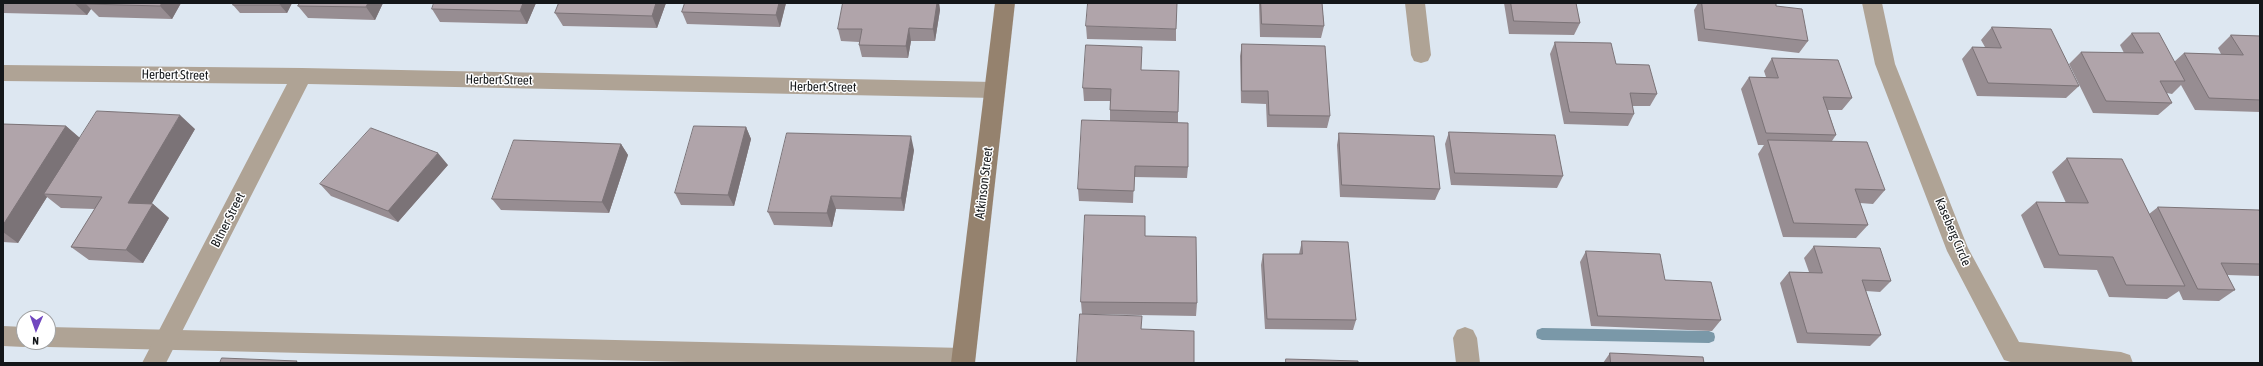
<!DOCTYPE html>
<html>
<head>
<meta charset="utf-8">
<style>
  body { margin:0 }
  #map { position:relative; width:2263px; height:366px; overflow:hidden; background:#dde7f1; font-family:"Asap Condensed",sans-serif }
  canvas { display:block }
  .frame { position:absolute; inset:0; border:4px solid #14171a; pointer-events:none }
  .north { position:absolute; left:16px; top:310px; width:40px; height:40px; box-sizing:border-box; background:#fff; border:1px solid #a1a2a3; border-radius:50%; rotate:182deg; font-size:11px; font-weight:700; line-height:16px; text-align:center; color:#14171a }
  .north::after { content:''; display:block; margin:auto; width:14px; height:18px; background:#7147bf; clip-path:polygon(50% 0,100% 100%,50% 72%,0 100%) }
</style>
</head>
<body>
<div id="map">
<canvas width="2263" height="366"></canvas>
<div class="frame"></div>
<div class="north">N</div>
</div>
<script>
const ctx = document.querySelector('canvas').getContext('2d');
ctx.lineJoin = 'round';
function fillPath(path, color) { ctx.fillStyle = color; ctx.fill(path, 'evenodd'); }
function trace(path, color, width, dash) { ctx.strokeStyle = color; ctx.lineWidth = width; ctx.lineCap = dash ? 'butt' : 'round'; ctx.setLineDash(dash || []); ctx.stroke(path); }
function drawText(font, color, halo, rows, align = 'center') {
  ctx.font = font + ' "Asap Condensed",sans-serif'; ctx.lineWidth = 3; ctx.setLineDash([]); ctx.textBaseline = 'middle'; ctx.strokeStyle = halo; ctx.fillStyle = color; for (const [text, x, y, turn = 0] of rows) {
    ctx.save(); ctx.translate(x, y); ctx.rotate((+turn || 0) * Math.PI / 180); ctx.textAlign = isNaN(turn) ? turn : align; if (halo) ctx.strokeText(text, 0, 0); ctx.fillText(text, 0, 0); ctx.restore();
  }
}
const stream = new Path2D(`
  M1542,328L1709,331L1714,333L1715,337L1714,341L1709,343L1542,340L1537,338L1536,334L1537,330Z`);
const lane = new Path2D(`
  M3,326L24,327V342H33L32,344L24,347L3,346Z
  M48,327L964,348L972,351L975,358L973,363H730L48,347L39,342H48Z`);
const street = new Path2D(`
  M1405,3H1425L1431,55L1428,61L1421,63L1414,61L1411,55Z
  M1862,3H1882L1895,64L1968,248L2019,342L2121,352L2130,355L2133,363H2014L2004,360L1947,251L1875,64Z
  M3,65L302,68L994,82L1001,84L1004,90L1001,96L994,98L308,84L166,363H142L287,84L3,81Z
  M1465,327L1473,330L1477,338L1480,363H1456L1453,338L1457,330Z`);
const secondary = new Path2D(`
  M995,3H1015L975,363H951Z`);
const wall = new Path2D(`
  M3,3H181L172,19L99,17L91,9L87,15L3,13Z
  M234,3H292L287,13H240L233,5Z
  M300,3H383L375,20L308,18L298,6Z
  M536,3L527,24L440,22L432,9Z
  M559,3H666L657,28L563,26L555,13Z
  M685,3H786L780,27L687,24L682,12Z
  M843,3H939L940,10L935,41H911L908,58L862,57L859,45V42L841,41L838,29Z
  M1259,3H1322L1324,26L1321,38L1260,37Z
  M1504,3H1576L1580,23L1574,35L1509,34Z
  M1698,3H1776V6L1808,41L1799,53L1698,41L1694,10Z
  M1086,26L1176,29V41L1087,39Z
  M1992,27L2079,86L2066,98L1977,96L1962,59L1972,47H1985L1981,40Z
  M2132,33L2174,62L2184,53L2221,54L2218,48L2231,35L2260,36V112L2195,110L2181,85L2172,94L2167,93L2172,103L2158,115L2093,113L2069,64L2081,52L2124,53L2120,45Z
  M1555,42L1616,64L1657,94L1650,106H1632L1634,114L1628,126L1564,124L1550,54Z
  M1242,44L1330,116L1327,128L1267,127L1266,104L1241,103L1240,56Z
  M1772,58L1852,98L1842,110H1828L1836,135L1832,141L1885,190L1873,204L1860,203L1868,225L1856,238L1783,237L1758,154L1764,145H1758L1741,89L1749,77H1766L1764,71Z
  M1141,70L1178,112V122L1188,167L1187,178L1134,177L1133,203L1079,201L1078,189L1110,121V101H1084L1083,88Z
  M3,124L66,126L80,138L195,129L151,204H153L169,218L143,263L89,260L71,247L95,209L61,208L47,197L18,243L3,242Z
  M746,127L751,139L734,206L681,205L675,193Z
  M1449,132L1563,176L1557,188L1451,185L1445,144Z
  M1339,133L1440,189L1435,200L1340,197L1337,145Z
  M621,144L628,155L609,213L501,210L492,199Z
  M914,150L904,211L836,209L832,227L774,225L768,212Z
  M2067,158L2149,214L2158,207L2260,213V276L2227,275L2235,290L2219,301L2183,300L2179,291L2167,299L2109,297L2097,270L2044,268L2021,215L2036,202L2066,203L2052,172Z
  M448,165L398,222L331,196L320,184Z
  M1145,236L1197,303L1196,316L1082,314L1081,302Z
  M1302,241L1356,320L1353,330L1265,329L1261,265L1263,254H1299Z
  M1814,246L1891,281L1880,292L1866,291L1881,335L1870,346L1797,343L1780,283L1789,272H1809L1804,258Z
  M1586,251L1665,280L1721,320L1712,331L1591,326L1580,262Z
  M1610,353L1704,363H1603Z`);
const shadedWall = new Path2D(`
  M74,3H94L86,4L91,9L87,15Z
  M162,3H181L172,19L160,6Z
  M281,3H292L287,13L280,5Z
  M368,3H383L375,20L366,7Z
  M523,3H536L527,24L520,11Z
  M656,3H666L657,28L652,16Z
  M779,3H786L780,27L776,15Z
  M937,3H939L940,10L935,41L933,29Z
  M909,28L911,41L908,58L906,46Z
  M180,115L195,129L144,217L128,203Z
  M66,126L82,140L44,194L47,197L18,243L3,232V225Z
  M746,127L751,139L734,206L728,195Z
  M911,136L914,150L904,211L901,198Z
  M621,144L628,155L609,213L602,202Z
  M438,153L448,165L398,222L388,211Z
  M831,196L836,209L832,227L827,213Z
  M153,204L169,218L143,263L126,250Z`);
const building = new Path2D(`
  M87,3H162L160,6L86,4Z
  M234,3H281L280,5H233Z
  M300,3H368L366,7L298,6Z
  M434,3H523L520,11L432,9Z
  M559,3H656L652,16L555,13Z
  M685,3H779L776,15L682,12Z
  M843,3H937L933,29L909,28L906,46L859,45L862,29H838Z
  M1088,3H1177L1176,29L1086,26Z
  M1261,3H1322L1324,26L1262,24Z
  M1511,3H1576L1580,23L1514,21Z
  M1702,3H1776V6L1802,9L1808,41L1705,29Z
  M1992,27L2051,29L2079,86L1988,83L1972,47L2001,48Z
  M2132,33H2159L2185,81H2160L2172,103L2106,101L2081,52L2143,53Z
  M2231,35L2260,36V100L2209,98L2184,53L2243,55Z
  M1555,42L1611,43L1616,64L1649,65L1657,94L1630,93L1634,114L1570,112Z
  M1242,44L1325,46L1330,116L1269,115L1268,91H1242Z
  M1086,45L1142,47L1141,70L1179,71L1178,112L1110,110L1111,89L1083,88Z
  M1772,58L1838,60L1852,98L1823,97L1836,135L1766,133L1749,77L1778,78Z
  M97,111L180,115L128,203L153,204L126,250L71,247L102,197L44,194Z
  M1082,120L1188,123V167L1135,166L1134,191L1078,189Z
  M3,124L66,126L3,225Z
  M694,126L746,127L728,195L675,193Z
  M371,128L438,153L388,211L320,184Z
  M1449,132L1555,135L1563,176L1455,173Z
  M787,133L911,136L901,198L831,196L827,213L768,212Z
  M1339,133L1434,136L1440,189L1342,185Z
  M514,140L621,144L602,202L492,199Z
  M1768,140L1867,142L1885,190L1855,189L1868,225L1794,223Z
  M2067,158L2122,159L2185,286L2126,285L2113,257L2059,255L2036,202L2088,203Z
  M2158,207L2259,210L2260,213V264L2221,263L2235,290L2198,289Z
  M1085,215L1145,216V236L1196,237L1197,303L1081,302Z
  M1302,241L1348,242L1356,320L1267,319L1263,254H1302Z
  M1814,246L1880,248L1891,281L1862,280L1881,335L1807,333L1789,272L1822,273Z
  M1586,251L1660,254L1665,280L1711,282L1721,320L1598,316Z
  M1080,314L1142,316L1141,329L1194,331V363H1077Z
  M1610,353L1703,357L1704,363H1611Z
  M222,358L297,361L296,363H220Z
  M1286,359L1358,361V363H1286Z`);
const streetNames = [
  ["Herbert Street",175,75,1],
  ["Herbert Street",499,80,1],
  ["Herbert Street",823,87,1],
  ["Atkinson Street",984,183,-83],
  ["Bitner Street",228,220,-63],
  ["Kaseberg Circle",1953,232,67]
];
fillPath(stream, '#7a98a8');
fillPath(lane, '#afa395');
fillPath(street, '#afa395');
fillPath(secondary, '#95826e');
fillPath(wall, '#978d92');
fillPath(shadedWall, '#7b7377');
fillPath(building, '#b0a4aa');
trace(building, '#7b7377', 1);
drawText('13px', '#14171a', '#fff', streetNames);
</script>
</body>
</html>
